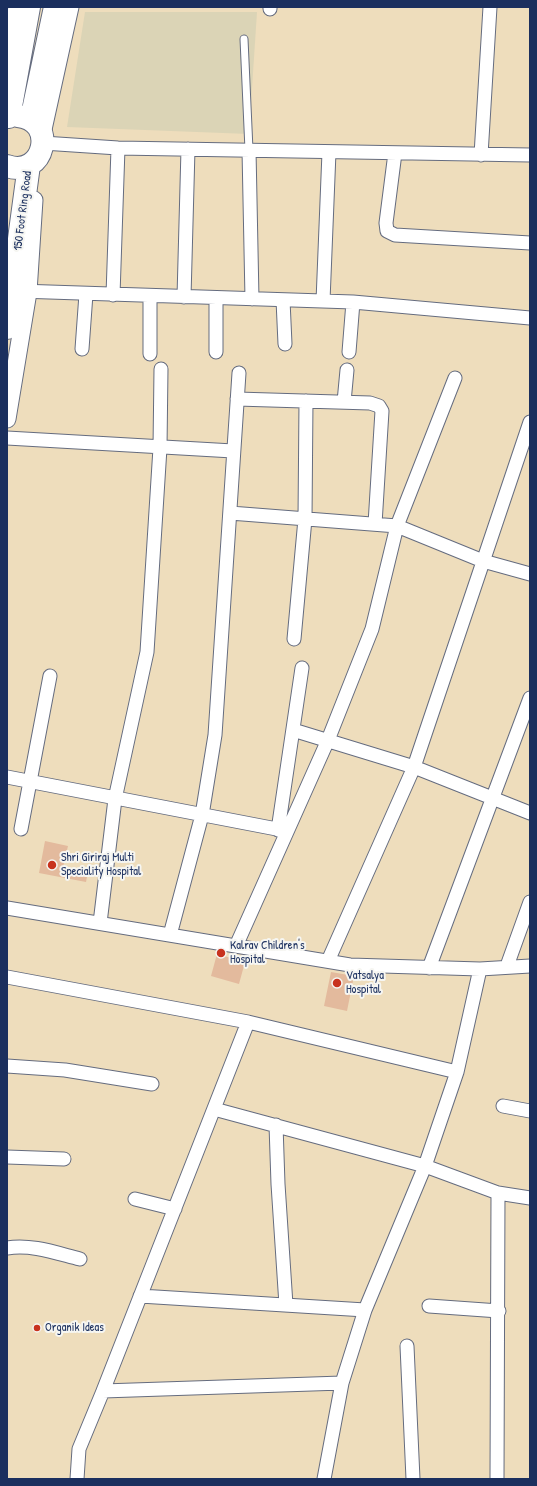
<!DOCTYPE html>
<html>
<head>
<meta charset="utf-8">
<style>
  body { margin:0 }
  #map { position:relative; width:537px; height:1486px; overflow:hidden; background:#eeddbc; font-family:"Patrick Hand",sans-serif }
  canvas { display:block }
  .frame { position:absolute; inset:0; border:8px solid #1b2f5e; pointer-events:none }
</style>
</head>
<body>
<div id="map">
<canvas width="537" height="1486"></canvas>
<div class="frame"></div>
</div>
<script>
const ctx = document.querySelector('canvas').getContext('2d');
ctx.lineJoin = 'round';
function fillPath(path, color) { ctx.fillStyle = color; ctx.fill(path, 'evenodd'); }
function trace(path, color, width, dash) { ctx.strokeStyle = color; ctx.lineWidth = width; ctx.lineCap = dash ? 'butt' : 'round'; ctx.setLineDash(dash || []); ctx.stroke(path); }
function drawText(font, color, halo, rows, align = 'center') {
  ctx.font = font + ' "Patrick Hand",sans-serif'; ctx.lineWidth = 4; ctx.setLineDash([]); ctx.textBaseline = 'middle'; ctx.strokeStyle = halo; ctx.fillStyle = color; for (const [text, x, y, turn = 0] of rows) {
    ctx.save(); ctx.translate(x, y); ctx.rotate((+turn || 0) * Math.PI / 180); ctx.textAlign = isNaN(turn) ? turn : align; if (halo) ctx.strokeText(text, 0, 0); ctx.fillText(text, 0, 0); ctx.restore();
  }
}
const built = new Path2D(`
  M85,12H257L249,134L67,127Z`);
const building = new Path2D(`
  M45,841L68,846L63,867L88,872L86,882L39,873Z
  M217,954L245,962L239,984L211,976Z
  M331,972L354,976L347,1011L324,1006Z`);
const service = new Path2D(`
  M244,39L249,150`);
const minor = new Path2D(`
  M270,9V7
  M43,143L118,148L530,155
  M249,150L252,299
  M395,153L386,223L387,231L395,235L530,243
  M481,155L490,7
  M19,291L353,302L530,318
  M113,295L118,148
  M184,297L188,149
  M283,300L285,344
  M323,301L329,152
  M82,349L86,294
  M216,352V298
  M349,352L353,302
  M150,354V296
  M237,399L370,403L379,406L382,411L375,524
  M344,402L347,370
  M7,438L233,451
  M230,513L397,526L483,561L530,574
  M294,639L305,519L306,401
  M293,730L414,767L530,813
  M7,777L287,831
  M21,829L50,676
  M278,830L302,668
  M7,908L350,965L480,969L530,966
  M100,923L115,799L147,652L160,448L161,369
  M170,935L202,815L215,735L239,373
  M236,946L328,740L372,629L397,526L455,378
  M328,961L414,767L530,422
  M507,966L530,902
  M429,968L530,698
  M7,977L248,1022L103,1391L342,1383
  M248,1022L457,1072
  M7,1066L65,1070L152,1084
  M503,1106L530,1111
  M214,1109L425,1166L498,1193
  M276,1125L278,1184L286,1305
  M7,1157L64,1159
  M135,1199L175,1209
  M7,1248C32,1244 56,1253 80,1259
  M140,1296L365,1310
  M429,1306L499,1311
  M407,1346L413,1479
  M77,1479L79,1449L103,1391
  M324,1479L342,1383L365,1310L425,1166L457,1072L480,969
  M497,1479L498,1193L530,1198`);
const tertiary = new Path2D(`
  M7,68L17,7
  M42,134L70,7
  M7,419L28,292L34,200`);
const trunk = new Path2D(`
  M9,117L29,7
  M31,120L55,7
  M7,166C45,179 58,120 18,116
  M7,328L29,165`);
const markers = [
  [52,865,5,"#c8321e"],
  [221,953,5,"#c8321e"],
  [337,983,5,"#c8321e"],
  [37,1328,4,"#c8321e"]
];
const streetNames = [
  ["150 Foot Ring Road",23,211,-83]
];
const poiNames = [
  ["Shri Giriraj Multi",61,858],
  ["Speciality Hospital",61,872],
  ["Kalrav Children's",230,946],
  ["Hospital",230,960],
  ["Vatsalya",346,976],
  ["Hospital",346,990],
  ["Organik Ideas",45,1328]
];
fillPath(built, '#dbd4b6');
fillPath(building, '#e3ba9d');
trace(service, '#656c7f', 9);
trace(minor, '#656c7f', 15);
trace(tertiary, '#656c7f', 19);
trace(trunk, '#656c7f', 24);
trace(service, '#fff', 7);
trace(minor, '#fff', 13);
trace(tertiary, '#fff', 17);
trace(trunk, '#fff', 22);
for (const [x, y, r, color] of markers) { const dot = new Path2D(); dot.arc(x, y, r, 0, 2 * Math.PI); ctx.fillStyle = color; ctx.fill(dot); trace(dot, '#f6f6f2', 1.5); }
drawText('12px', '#1b2f5e', '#f6f6f2', streetNames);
drawText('12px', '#1b2f5e', '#f6f6f2', poiNames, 'left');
</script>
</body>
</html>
